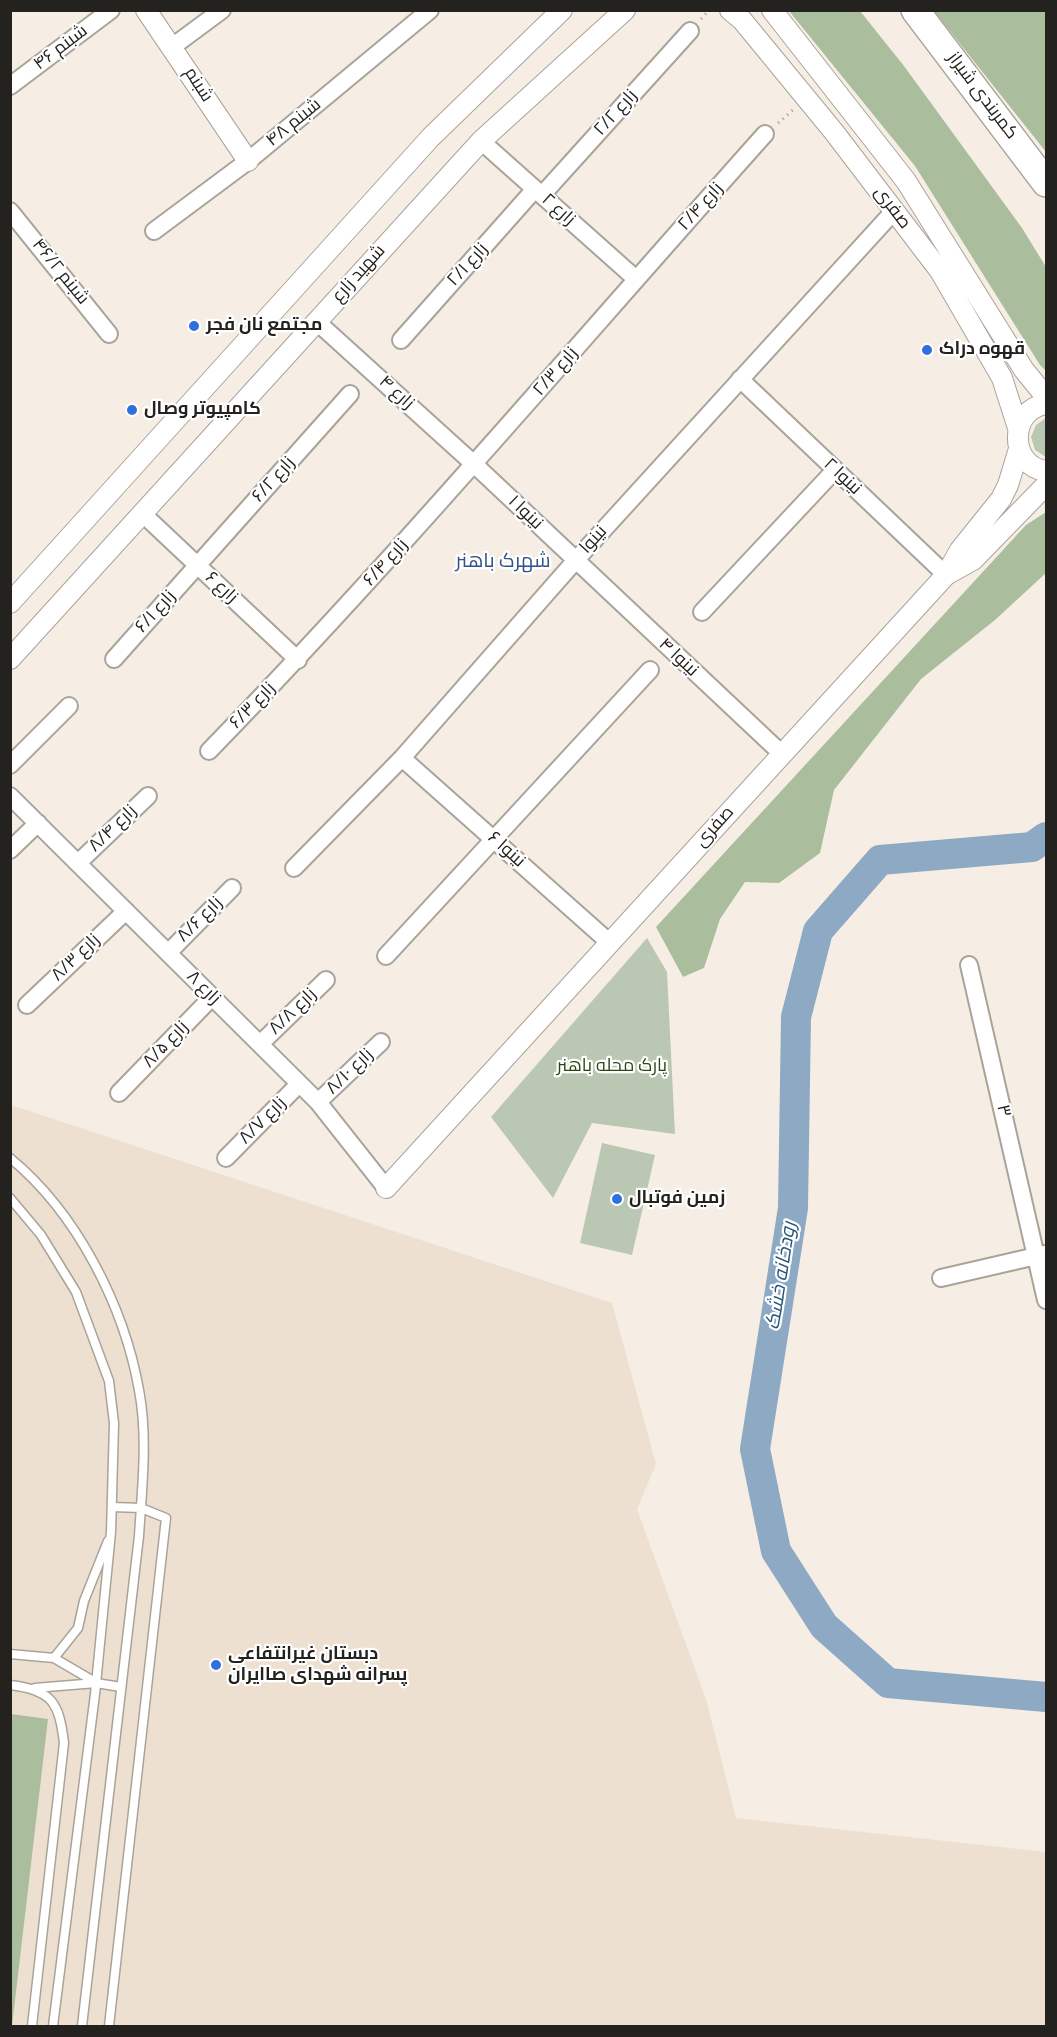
<!DOCTYPE html>
<html>
<head>
<meta charset="utf-8">
<style>
  body { margin:0 }
  #map { position:relative; width:1057px; height:2037px; overflow:hidden; background:#f6eee4; font-family:"Titillium Web",sans-serif }
  canvas { display:block }
  .frame { position:absolute; inset:0; border:12px solid #24221e; pointer-events:none }
</style>
</head>
<body>
<div id="map">
<canvas width="1057" height="2037"></canvas>
<div class="frame"></div>
</div>
<script>
const ctx = document.querySelector('canvas').getContext('2d');
ctx.lineJoin = 'round';
function fillPath(path, color) { ctx.fillStyle = color; ctx.fill(path, 'evenodd'); }
function trace(path, color, width, dash) { ctx.strokeStyle = color; ctx.lineWidth = width; ctx.lineCap = dash ? 'butt' : 'round'; ctx.setLineDash(dash || []); ctx.stroke(path); }
function drawText(font, color, halo, rows, align = 'center') {
  ctx.font = font + ' "Titillium Web",Cairo,sans-serif'; ctx.lineWidth = 4.5; ctx.setLineDash([]); ctx.textBaseline = 'middle'; ctx.strokeStyle = halo; ctx.fillStyle = color; for (const [text, x, y, turn = 0] of rows) {
    ctx.save(); ctx.translate(x, y); ctx.rotate((+turn || 0) * Math.PI / 180); ctx.textAlign = isNaN(turn) ? turn : align; if (halo) ctx.strokeText(text, 0, 0); ctx.fillText(text, 0, 0); ctx.restore();
  }
}
const built = new Path2D(`
  M11,1105L612,1303L656,1464L637,1509L706,1699L736,1818L1046,1852V2026H11Z`);
const green = new Path2D(`
  M1046,418V457L1035,450L1031,437L1036,425Z
  M647,938L667,972L675,1134L592,1123L553,1198L491,1117Z
  M602,1143L655,1155L632,1255L580,1243Z`);
const forest = new Path2D(`
  M789,11H860L904,66L1022,228L1046,267V371L1040,365L915,166Z
  M934,11H1046V153V152Z
  M1046,512V573L995,620L921,679L834,790L820,853L779,883L745,882L720,919L704,968L683,977L656,927L1026,525Z
  M11,1714L48,1719L12,2026H10Z`);
const river = new Path2D(`
  M1046,837L1032,847L880,860L818,931L796,1017L793,1208L755,1449L776,1551L824,1626L888,1683L1046,1697`);
const path = new Path2D(`
  M701,19L709,10
  M778,123L793,110`);
const service = new Path2D(`
  M10,1158C77,1213 124,1306 139,1390C148,1437 142,1488 139,1536L82,2026
  M10,1198L41,1235L76,1292L109,1381L114,1423L111,1532L95,1694L53,2026
  M10,1654L54,1658L78,1628L84,1601L108,1541
  M54,1658L95,1682
  M10,1685C52,1690 59,1702 64,1743L32,2026
  M35,1688L96,1683L121,1687
  M109,2026L166,1518L141,1508L113,1507`);
const minor = new Path2D(`
  M172,47L222,10
  M10,86L111,10
  M481,141L636,279
  M542,195L690,31
  M10,211L109,334
  M154,231L248,161L430,10
  M316,321L475,465L782,754
  M401,340L535,189
  M740,379L946,575
  M144,515L298,660
  M702,612L835,470
  M114,659L350,394
  M209,751C402,552 580,341 765,134
  M402,758L610,943
  M10,765L69,706
  M10,796L318,1102L386,1188
  M10,850L38,823
  M78,863L148,796
  M294,868L402,758L575,561L894,211
  M168,953L232,888
  M386,956L650,670
  M969,965L1046,1300
  M27,1005L126,911
  M260,1044L326,980
  M119,1093L212,997
  M318,1102L381,1042
  M226,1158L299,1084
  M941,1278L1045,1254`);
const tertiary = new Path2D(`
  M146,10L248,161
  M730,10L742,20L834,132L940,271L1002,378L1018,428
  M772,10L906,181L1024,370L1046,397
  M1046,404C1009,409 1008,466 1046,471
  M946,575L973,560L1046,485
  M10,603L431,137L562,10
  M10,659L481,141L625,10
  M386,1188L946,575L960,550L1001,499L1008,485L1019,449`);
const trunk = new Path2D(`
  M915,10L1046,183`);
const markers = [
  [194,326,6,"#3070dd"],
  [927,350,6,"#3070dd"],
  [132,410,6,"#3070dd"],
  [617,1199,6,"#3070dd"],
  [216,1665,6,"#3070dd"]
];
const streetNames = [
  ["۴۶ شبنم",61,48,-37],
  ["شبنم",198,85,57],
  ["کمربندی شیراز",982,96,53],
  ["۲/۲ زارع",616,113,-48],
  ["۴۸ شبنم",294,123,-39],
  ["۲/۴ زارع",701,207,-48],
  ["صفری",892,208,53],
  ["۲ زارع",558,210,42],
  ["۲/۱ زارع",468,265,-48],
  ["۴۶/۲ شبنم",60,272,51],
  ["شهید زارع",359,274,-48],
  ["۲/۳ زارع",556,372,-49],
  ["۴ زارع",396,393,42],
  ["۲ نینوا",842,477,43],
  ["۶/۲ زارع",274,480,-48],
  ["۱ نینوا",525,513,44],
  ["نینوا",594,540,-48],
  ["۶/۴ زارع",386,563,-48],
  ["۶ زارع",221,588,43],
  ["۶/۱ زارع",156,612,-48],
  ["۴ نینوا",678,658,43],
  ["۶/۳ زارع",253,706,-46],
  ["صفری",715,827,-48],
  ["۸/۴ زارع",113,829,-44],
  ["۶ نینوا",506,850,42],
  ["۸/۶ زارع",200,920,-45],
  ["۸/۳ زارع",76,958,-44],
  ["۸ زارع",203,988,45],
  ["۸/۸ زارع",293,1012,-44],
  ["۸/۵ زارع",166,1045,-46],
  ["۸/۱۰ زارع",350,1072,-44],
  ["۳",1003,1111,77],
  ["۸/۷ زارع",263,1121,-45]
];
const poiNames = [
  ["مجتمع نان فجر",206,326],
  ["قهوه دراک",939,350],
  ["کامپیوتر وصال",144,410],
  ["زمین فوتبال",629,1199],
  ["دبستان غیرانتفاعی",228,1655],
  ["پسرانه شهدای صاایران",228,1676]
];
const parkNames = [
  ["پارک محله باهنر",612,1067]
];
const neighbourhoodNames = [
  ["شهرک باهنر",503,562]
];
const waterNames = [
  ["رودخانه خشک",782,1276,-81]
];
fillPath(built, '#ede0d0');
fillPath(green, '#bac7b3');
fillPath(forest, '#aabe9d');
trace(river, '#8da9c3', 30);
trace(service, '#aaa39a', 11);
trace(minor, '#aaa39a', 20);
trace(tertiary, '#aaa39a', 22);
trace(trunk, '#aaa39a', 30);
trace(path, '#b3ada5', 3, [1.5, 4.5]);
trace(service, '#fff', 8);
trace(minor, '#fff', 16);
trace(tertiary, '#fff', 20);
trace(trunk, '#fff', 27);
for (const [x, y, r, color] of markers) { const dot = new Path2D(); dot.arc(x, y, r, 0, 2 * Math.PI); ctx.fillStyle = color; ctx.fill(dot); trace(dot, '#fff', 2); }
drawText('18px', '#24221e', '#fff', streetNames);
drawText('bold 18px', '#24221e', '#fff', poiNames, 'left');
drawText('18px', '#2b4516', '#fff', parkNames);
drawText('20px', '#31528a', '#fff', neighbourhoodNames);
drawText('italic 20px', '#28547a', '#fff', waterNames);
</script>
</body>
</html>
